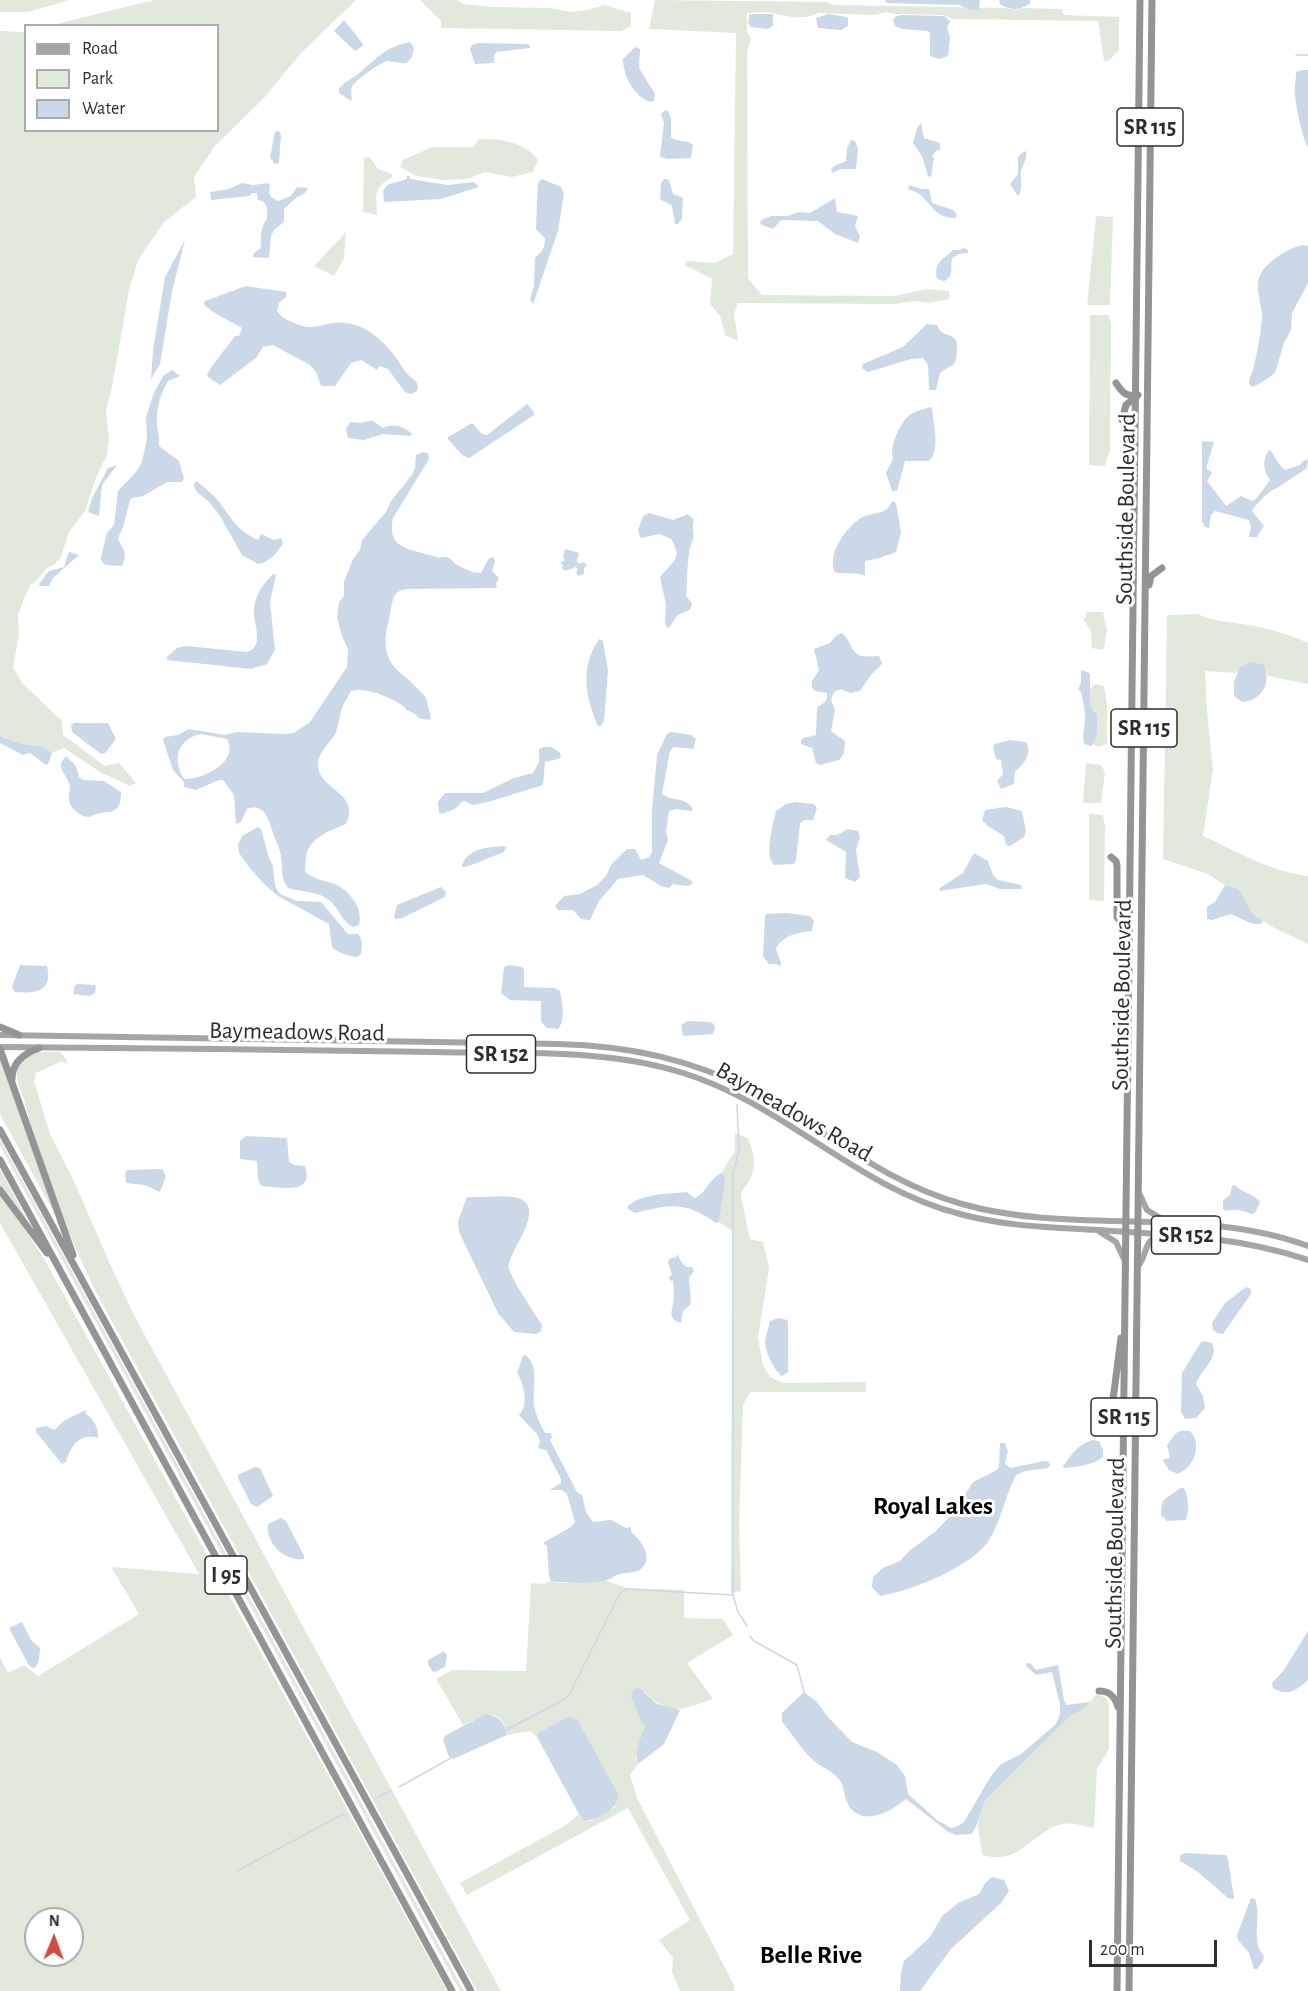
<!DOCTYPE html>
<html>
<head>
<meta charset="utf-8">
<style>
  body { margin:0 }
  #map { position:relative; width:1308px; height:1991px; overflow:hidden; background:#fff; font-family:"Alegreya Sans",sans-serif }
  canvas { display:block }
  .legend { position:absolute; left:24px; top:24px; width:195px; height:108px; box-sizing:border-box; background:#fff; border:2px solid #ababab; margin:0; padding:8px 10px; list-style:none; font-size:18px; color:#2d2d2d }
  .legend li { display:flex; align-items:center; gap:12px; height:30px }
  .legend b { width:30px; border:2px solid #ababab }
  .north { position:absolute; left:24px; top:1907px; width:60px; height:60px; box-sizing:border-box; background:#fff; border:2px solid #ababab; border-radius:50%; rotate:1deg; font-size:16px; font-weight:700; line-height:24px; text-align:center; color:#2d2d2d }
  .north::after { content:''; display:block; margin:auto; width:21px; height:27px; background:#d34940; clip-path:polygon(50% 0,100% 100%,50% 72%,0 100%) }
  .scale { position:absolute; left:1089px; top:1940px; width:128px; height:27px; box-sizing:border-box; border:3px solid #2d2d2d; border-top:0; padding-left:8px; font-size:18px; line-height:21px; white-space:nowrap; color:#2d2d2d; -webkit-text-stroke:4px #fff; paint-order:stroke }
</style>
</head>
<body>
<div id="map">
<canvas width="1308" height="1991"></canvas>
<ul class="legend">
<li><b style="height:8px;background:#a5a5a5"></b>Road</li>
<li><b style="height:16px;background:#e1e9dc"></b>Park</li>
<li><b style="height:16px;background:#cad8e7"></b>Water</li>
</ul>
<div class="north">N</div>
<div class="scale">200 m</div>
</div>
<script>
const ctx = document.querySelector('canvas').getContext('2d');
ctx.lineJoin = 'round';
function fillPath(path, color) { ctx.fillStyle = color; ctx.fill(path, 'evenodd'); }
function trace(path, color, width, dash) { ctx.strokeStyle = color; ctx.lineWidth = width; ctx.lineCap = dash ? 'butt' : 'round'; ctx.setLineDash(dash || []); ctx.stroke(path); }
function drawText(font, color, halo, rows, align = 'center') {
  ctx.font = font + ' "Alegreya Sans",sans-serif'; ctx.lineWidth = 6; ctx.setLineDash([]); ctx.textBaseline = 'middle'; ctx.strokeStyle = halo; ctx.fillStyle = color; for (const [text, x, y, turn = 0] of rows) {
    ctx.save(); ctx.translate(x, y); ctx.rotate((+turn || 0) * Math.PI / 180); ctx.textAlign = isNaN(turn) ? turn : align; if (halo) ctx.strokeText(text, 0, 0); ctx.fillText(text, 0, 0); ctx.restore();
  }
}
const green = new Path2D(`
  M0,0H69L28,12H0Z
  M154,0H356L301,53L264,98L215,146L194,177L196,197L164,222L138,260L129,290L112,387L106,411L109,439L107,455L96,478L85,511L69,532L61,557L54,565L47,568L34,583L31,584L25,596L18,615L19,635L13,667L22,683L62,721L63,735L105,766L119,763L136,783L130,786L100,772L64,748L52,753L43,747L18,743L0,736V31L25,32L26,130H218V26L53,25Z
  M420,0H457L463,4L491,7L551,8L571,12L587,10L605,5L631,13V26L621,31L441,28V21Z
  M655,0L827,2L833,5L1005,8L1017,10L1022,8L1062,9L1064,15L1119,17V50L1108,61H1104L1098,21L951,19L944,15L895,14L885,12L875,15L818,13C805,21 785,16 771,13C765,11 755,13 747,13V31L751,39L747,52L748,278L762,295L895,296L927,289L949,291V299L929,303L914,301L895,304L738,303L734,314L738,341L725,335L720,316L710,304L712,279L685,265L687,261L715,263L733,254L736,33L649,29Z
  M479,139C501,139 524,141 538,160L533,172L512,177L485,172L467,179L444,180L416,176L400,167L403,160L432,147H473Z
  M370,157L378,169L392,174V177C372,189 377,193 377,215L363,212L364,158Z
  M1096,216L1113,217L1110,305H1087Z
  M346,232L344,258L334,276L314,266Z
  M1090,315H1108L1111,323L1110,450L1105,466L1089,465Z
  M1087,612H1103L1107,630L1104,648L1102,650L1092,648L1091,631L1084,620Z
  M1198,614C1214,622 1232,622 1249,625C1270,629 1289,634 1308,643V684L1268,676L1264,665L1240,667L1237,673L1205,671L1207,710L1213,769L1203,836C1238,852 1269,871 1308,876V944C1291,935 1267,927 1253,913C1247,907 1240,894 1234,886L1225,885L1208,874L1163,859L1167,615Z
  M1095,684L1104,686L1107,704V744L1098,747L1093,744L1095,741V711L1090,707L1089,691Z
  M1086,763L1101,765L1105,772L1101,803H1083Z
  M1089,814L1103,815L1105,826L1104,901L1089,900Z
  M35,1052H60L67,1060L66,1064L62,1061L36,1073L34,1081L50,1134L73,1179L110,1264L135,1317L501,1991H477L96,1292C67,1231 40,1168 25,1103C21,1088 14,1079 18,1064Z
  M0,1057L59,1222L0,1114Z
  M735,1133L748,1138C754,1154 757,1164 750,1180C747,1186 742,1188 741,1196L750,1239L763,1242L769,1268L758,1338L763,1365L770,1377L783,1383L866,1382V1392H750L743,1406L739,1524L741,1591L731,1593L732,1231L719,1222L725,1183L724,1175L721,1173L735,1151Z
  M0,1139L464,1991H460L0,1146Z
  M0,1169L36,1236L0,1186Z
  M0,1195L25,1229L47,1264L447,1991H0V1657L8,1673L24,1665L38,1676L139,1614L111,1567L199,1574L0,1223ZM36,1919H72V1955H36Z
  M551,1581L560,1583L607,1581L627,1588L684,1590V1618L723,1619L733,1635L687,1663L713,1699C683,1709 669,1717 645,1692V1725L636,1758L638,1764L630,1775L637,1798L734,1985V1991H680L672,1972L673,1958L659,1940L690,1920L628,1808L467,1895L460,1883L566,1825L579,1814L584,1821H591L615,1807L538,1733L537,1737L530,1731L507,1735C503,1705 481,1716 463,1725L436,1679L452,1670L526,1671L531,1583L544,1584Z
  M1097,1694L1106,1698L1109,1705V1749L1097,1769L1094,1828C1084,1826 1072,1822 1062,1824C1039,1829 1024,1855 1001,1857C995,1858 988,1856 982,1855C980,1833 973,1823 985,1801L1070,1716L1082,1710Z`);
const water = new Path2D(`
  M885,0H980L979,9L971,10L959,5L886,3Z
  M999,0H1030V3C1020,11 1011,11 1000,4Z
  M751,14H773V26L768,29L751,27L748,23L749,15Z
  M828,14L847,17L848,18V26L841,30L818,28L816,18Z
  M901,15L944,16L950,21L947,28L950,36L948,56L939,59L930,56V33L928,31L902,29L895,26L893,20L895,17Z
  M344,20L363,44V46L355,51L334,31Z
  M410,42L414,48L412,57L406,63C399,64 393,61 387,61C381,62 354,81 352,87C350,92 353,96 351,101L339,93V88C345,82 351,79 358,74C378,58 383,48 410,42Z
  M478,43L528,44L530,46V48L497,52L494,55V63L475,64L470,49L472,45Z
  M635,47L640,49L639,68L655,94L654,101L650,102C634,96 623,76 623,59Z
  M1302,70H1308V147C1303,141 1296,106 1295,96C1294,89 1296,80 1296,72Z
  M666,110L668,111L671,118V137C677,143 687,139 693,145L691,158L668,159L660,157L664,123L661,114Z
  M921,123L924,138L940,143V150L936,151L932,157L934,158L931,177L928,176L922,156L913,143L917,128Z
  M279,131L281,135L279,162L277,164L274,163L270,157L275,132Z
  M851,140L855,141L858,149L856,169H841L832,173L831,169L834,166L846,161L847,148Z
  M1024,151L1026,152C1027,160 1023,164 1021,171C1020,181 1024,188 1018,196L1010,184L1018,174V157Z
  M407,176H409L410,179L448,185L474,182L479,187L441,199L384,202L383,191L387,185L407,179Z
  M542,179L561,187L564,193L558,231L533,304L530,300L534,286L535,258C542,252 545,248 545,238L536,229V226L538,183Z
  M664,179L669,180L673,194L683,198L682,219L678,224H675L672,206L660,199L661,183Z
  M242,183L253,185L268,183L270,185L269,193L271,197L278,201L291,196L297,187L308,188L305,193L297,197L284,209V222L274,230L271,236L269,258L253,257L254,253L261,248C261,236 260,228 267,219V207L263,201L258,200L257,193H252L249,196L211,200L210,192L229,189Z
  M909,185L922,189H929L932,203L953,210L957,214L956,218C929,219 931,194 908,189Z
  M835,198L837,212L858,216L855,226L860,237L858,243L835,234L818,221L781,220L773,229L760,224L761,220L771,216H788L799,212L810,213Z
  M185,240L172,291L160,364L151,379L153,350L165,277Z
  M1303,245L1308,246V283L1292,313L1291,330L1284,343L1275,373L1259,384L1252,387L1249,384C1249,377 1252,373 1254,366C1257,354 1262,327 1262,315C1261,303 1254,284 1261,273C1269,260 1290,247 1303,245Z
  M964,248L968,250V253L959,254L952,258C950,266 955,277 944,281L937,279C933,261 944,260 953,250H959Z
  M246,286L286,292V297L279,303L277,311C281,317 285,319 292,322C316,334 323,320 346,323C370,325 392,349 404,370C410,379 421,380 417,391L411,394L405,392L388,369L379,366L377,370L361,360L351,363L335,386H321L316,372L310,365L273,345L263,347L256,358L220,385L208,377L207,375C215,360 225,350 235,336H239L242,328C232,322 208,311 204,304L205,301Z
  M927,324L937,325C942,337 948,332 955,339C957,341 957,345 957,348C957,368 953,363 940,373L936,390H929L928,365L923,358L911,359L868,372L862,368L863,364L903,347Z
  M172,370L180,376L168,381C161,393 156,408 157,422C157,431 160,437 159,446L179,461L184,478L182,482H167L143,496L132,498L130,500L123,527L118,538C122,551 129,550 122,566L105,565L101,560V557L107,533L114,525L118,491L137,471L142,462L147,439L146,417L154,393L163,376Z
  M527,404L534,412V415L469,458L462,455L448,439V437L472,423L482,434L487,435Z
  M929,407L932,408C933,424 941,449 929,461H905L897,491H892L886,473L893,458C889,448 900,421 911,414C916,411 923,410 929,407Z
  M369,421H373L383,428C394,423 403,426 412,434L410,436L383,434L364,440L348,438L346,429L350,422L361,423Z
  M1202,441L1214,442L1206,468L1212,473L1207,481L1226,506L1241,496L1252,501L1256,499L1270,480C1263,471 1262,460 1269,450L1271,451L1279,464L1285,470L1300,465L1303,461L1308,459L1307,468L1277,488C1269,490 1257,503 1252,511L1264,526L1257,537H1249L1251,526L1249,520L1215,511L1211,515L1209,528L1205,527L1202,522Z
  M423,452L428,453L429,459L393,518C385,553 418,549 439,558C450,553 452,563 461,567C467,570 475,573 481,573L489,558L494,557L495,562L492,571L499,578L496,584L497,588L406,589C394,591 393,598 391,609C387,630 379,652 397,670C402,675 409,679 413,684C417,689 423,693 426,698C428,703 428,710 431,715L430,720L418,718C415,713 412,713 407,710C405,708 403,705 400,704C388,696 365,687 351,691C348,697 344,702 342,708C339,716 339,727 335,734C329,744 316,755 318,767C321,790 361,794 346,824C333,829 312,837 307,852C305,858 306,865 305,872C314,879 321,880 332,883C348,888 364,908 359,925L353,927C342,922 339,908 330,901C319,891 302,892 288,888C280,878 283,868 281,856C280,850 277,844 275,838C270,826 267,801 247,809L241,822L236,824L234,795L223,780H219L196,790L184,787V782L173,770L163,740L165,737L178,735L189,729L225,735L237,732L283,734L294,733L310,722L347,667L348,649L342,636L337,618L339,602L344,596V582L353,559L360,550L362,540L386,512L391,501L412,475L415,468L416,455ZM201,734L227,739C240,762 202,780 184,779C172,760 177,739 201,734Z
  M117,465L102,485L99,516L88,512L92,498L108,468Z
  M195,482H198C206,489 214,495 220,503C233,521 237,530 258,540L261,534L274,540L281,538L283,543C277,553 270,562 258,564L242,555L220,516L209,502L197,492L194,486Z
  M892,501L896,503L901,532L896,552L880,558L865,561V576C855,571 846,575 835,572C826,555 847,526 861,518C872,511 886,517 892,501Z
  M649,513L673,520L688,514L694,520C691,527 695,532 693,539C692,544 689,548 689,553C687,567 687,581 686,596L692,603C691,614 684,610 677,616C673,620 673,625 668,628L665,624L666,605L660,577L675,560L677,553L672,540C658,531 656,535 642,538L640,537L638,530L643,516Z
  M565,549L579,553L577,561L579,564L583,562L587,565L584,568V574L579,576L576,573L578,569L576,567L565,571L562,568L563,565L560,563L565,560L563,557Z
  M70,552L79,555L53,578L49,586H40L39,584L49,571L64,567L68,554Z
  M273,574L276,575L270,602L275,650L267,664L251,669L167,660V657L177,648L186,646L247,652C266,646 252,622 254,608C256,593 263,584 273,574Z
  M842,633C851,640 850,653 862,656C868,657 873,656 879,656L882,664L871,675L860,691L850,693L841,689L834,692L831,700L835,710L831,731L845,741L844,753L839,760L820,765L816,763L812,748L801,744V741L803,738L816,735L817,708C822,703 828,703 827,693L815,691L812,688V681L819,670L814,649L830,643L836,636Z
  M599,639L603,641L608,671L604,722L600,727L597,724C585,694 580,668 599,639Z
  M1251,662L1264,665C1271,683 1263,700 1242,702L1234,696V682L1240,667Z
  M1081,670L1090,673V706L1097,715V731L1095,741L1091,746L1084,744C1082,735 1085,725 1085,715C1085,707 1082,699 1081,691L1078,690L1081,682Z
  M74,723H108L116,739L105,753L101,754L72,732L71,725Z
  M671,732L691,735L696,739L693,749L674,747L670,751L662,794C673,802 685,796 693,809L691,811L676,809L669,811L666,832L668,840L659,863L692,881V884L687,886L673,884L669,888L661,886L643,875L618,879L599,901L590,920L581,919L573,910H558L555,906L564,896L580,894L597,885L606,876L611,865L627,849H635L641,860L649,857L652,852V811L657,755L667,734Z
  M0,736L18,743L43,747L52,753L48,764L46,765L30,753L23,755L0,743Z
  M1010,740L1026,742C1033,755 1023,764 1015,772L1014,784L1001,789L997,781L1003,774L1001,760L996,759L993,747L995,744Z
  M544,747H552L560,753L561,758L545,762L543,785L488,802L473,805L464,801C459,803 460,805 456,808C452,811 447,811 442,814L439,813L438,802L445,793H483L514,778L533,773L539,762V749Z
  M66,756L76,766L79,777L83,780L104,781L121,792C121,821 104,807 90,817C84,817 81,815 77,812C62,801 74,792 68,781C63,770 56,767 66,756Z
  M795,802L814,804L817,808L813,820H804L800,823L796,860L794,864L774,865C764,855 773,824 776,811L786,804Z
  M1006,807L1022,811L1026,831L1024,837L1010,846L1006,845L1004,836L988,826L982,820L985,810Z
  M258,827L261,829L269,858L273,866L275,886L280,894L297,901L321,902L348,934H358C363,939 362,948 361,954L357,957C349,956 338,953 332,947L329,924L278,896L263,883L249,867L239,853L238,845L242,836Z
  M848,829L858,831L860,837L856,850L860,877L855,882L845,878L846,852L826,840L830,835H837Z
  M503,846L506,847L504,852L466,867H462C465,849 488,847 503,846Z
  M974,853L988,861L993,875L998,880L1021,885L1022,889H1000L986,884L939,891L940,888L963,873Z
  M1225,885C1244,887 1242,898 1251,911C1254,915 1259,918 1263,921L1261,924H1253L1231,914L1212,920L1207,919V907L1215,902Z
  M441,887L446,892L445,897L402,918L395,919L394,916L397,905Z
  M786,913L810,916L814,921L812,931C798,932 782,936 776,949L781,963L780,966L776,964H769L763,956L765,917L766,914Z
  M20,965L47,966C53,991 36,994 15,992L12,987Z
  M509,965L522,967L524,970V987L554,988L560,991C562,1002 566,1020 558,1029L547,1028L541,1022V1001L510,1000L501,993L504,967Z
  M78,984L94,985L96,986L95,993L89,996L73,994L75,985Z
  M688,1021L710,1022L714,1024L715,1028L713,1034L685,1036L683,1035L681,1025Z
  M246,1136L287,1138L289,1162L294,1165L305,1166C315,1196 279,1187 261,1186L258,1179L257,1161L240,1159V1141Z
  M162,1169L166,1176L160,1192L145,1185L126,1183L125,1173L127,1170Z
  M721,1173L724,1175L725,1183L719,1222L716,1223C685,1201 670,1204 635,1213L628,1209V1206C643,1193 668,1194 687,1192L694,1198C706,1194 709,1179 721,1173Z
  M1235,1185C1242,1193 1253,1193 1260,1202L1255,1213L1252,1214C1243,1211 1235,1208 1226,1211L1223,1209V1200L1230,1195L1232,1186Z
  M467,1197C480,1198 506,1194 518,1198C549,1209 506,1252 509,1269C512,1280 535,1314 542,1325L541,1331L536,1334L514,1332L498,1313L459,1232L458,1221Z
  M678,1254L680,1260L686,1267H692L694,1271L689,1278L691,1301L690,1305L683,1311L681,1323L674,1320L671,1314L674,1298L673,1280L671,1281L669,1278L672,1274L668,1263L669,1259L676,1257Z
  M1246,1287L1251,1289V1294L1223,1334L1217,1333L1213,1330L1212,1323L1225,1303Z
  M779,1318L787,1320L788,1323V1372L782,1376C774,1371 765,1351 765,1341C766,1334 769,1327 770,1321Z
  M1204,1341L1212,1343C1220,1357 1200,1371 1196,1384L1203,1396L1205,1408L1196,1418L1185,1419L1181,1412L1182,1373L1201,1342Z
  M525,1355C540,1365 532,1389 534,1406C536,1416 540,1424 545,1433H551L552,1437L550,1440L577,1492L582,1495L586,1512L593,1522L611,1520L626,1528L631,1527V1532C640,1539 654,1557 642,1568C636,1574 627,1572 620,1574C615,1575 612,1579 607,1580C597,1584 562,1583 551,1581L549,1576L547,1546L543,1543L571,1527L575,1522L567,1494L562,1490H550L561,1483V1479L546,1450L538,1448L540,1441L537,1434L519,1415C529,1407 524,1383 517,1373L523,1356Z
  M86,1410V1414C94,1419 99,1429 98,1438C80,1433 71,1445 66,1462L62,1464L36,1432V1428L46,1426L54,1430L65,1420Z
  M1181,1431H1190C1203,1445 1194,1467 1178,1474L1169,1470L1163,1461L1164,1459L1170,1458L1167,1445L1176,1433Z
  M1093,1440L1099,1441L1103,1450V1457C1093,1465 1077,1467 1064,1468L1063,1466C1072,1454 1078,1444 1093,1440Z
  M1000,1443H1005L1008,1451L1005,1463L1010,1468L1045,1461L1049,1462L1050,1465L1048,1468L1025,1471L1016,1475C1006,1494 1002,1516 992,1535C978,1565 911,1591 880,1596L872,1587L873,1577L883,1568L900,1561L909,1551L936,1531L953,1513L973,1482L997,1470L999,1467Z
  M255,1467L260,1468L273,1496L257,1507L251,1504L238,1478V1475Z
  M1180,1488H1184C1189,1497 1189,1510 1186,1520L1167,1521L1161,1515C1161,1495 1167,1500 1180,1488Z
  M281,1518L286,1521L304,1556V1559C285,1562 265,1543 268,1524Z
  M22,1622L31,1640L40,1648L39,1660L36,1667L32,1668L28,1664L9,1628Z
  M1308,1631V1680C1297,1690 1288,1697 1273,1688L1272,1683L1284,1670Z
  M444,1651L447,1655L445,1667L435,1672L432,1671L428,1664V1660Z
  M1027,1663H1030L1036,1670L1058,1665L1064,1700L1066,1705L1090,1702L1082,1710L1070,1716L985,1801C979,1812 979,1826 971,1834L956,1835L947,1831L906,1799C891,1812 859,1829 847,1802C843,1793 845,1785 837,1777C830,1769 818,1766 811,1758C800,1748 792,1733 782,1722V1713L804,1692L817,1702L827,1716L852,1742L877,1752L897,1765L905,1776L908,1794L937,1820L951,1828L956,1827L964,1822L991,1776L1001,1764L1021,1754L1056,1724L1060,1714V1704L1052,1672L1036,1675L1026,1666Z
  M639,1688L657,1704L680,1710L664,1744L638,1764C634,1751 641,1739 645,1725L641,1721L631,1696L634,1689Z
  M485,1714C498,1716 505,1721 507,1735L453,1759L449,1757L443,1740L445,1736Z
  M568,1717L577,1719L618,1794C619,1809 598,1820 584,1821L579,1814L537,1737L538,1733Z
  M1184,1853L1226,1855L1228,1859L1234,1898L1233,1899L1228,1898L1198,1872L1180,1861V1856Z
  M992,1877L1004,1880L1009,1891L1001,1903L951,1949L920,1991H900L901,1972L904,1961L930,1937L942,1916L958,1903L979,1894L986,1882Z
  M1251,1898L1255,1899C1262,1916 1250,1942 1264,1956L1263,1961L1257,1969H1254L1249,1953L1238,1940L1237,1935Z`);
const stream = new Path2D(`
  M1296,55H1308
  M737,1105L739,1149L733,1174V1595L738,1612L747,1626
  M750,1636L754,1641L797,1665L804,1692
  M506,1730L562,1701L569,1695L620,1593L626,1589L732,1595
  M399,1787L451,1758
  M378,1797L391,1791
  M237,1871L343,1814`);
const major = new Path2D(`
  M0,1035L558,1044C630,1046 691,1059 755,1092C827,1130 880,1181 962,1204C1075,1236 1197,1205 1308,1246
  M0,1047C145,1049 289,1049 434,1052C515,1054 606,1048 683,1073C784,1104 857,1188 960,1214C1000,1225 1039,1227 1080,1229C1158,1234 1234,1235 1308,1260
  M1140,1195L1147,1210L1162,1219
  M1100,1232L1116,1242L1124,1259
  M1139,1265C1147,1254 1144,1241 1159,1235`);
const highway = new Path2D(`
  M1116,383C1122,392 1125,396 1136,396
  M1122,420L1126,405L1138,395
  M1149,585L1151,576L1162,568
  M1111,857L1116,861L1117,866V917L1121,923L1129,930
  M0,1027L19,1035
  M0,1049L73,1255
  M12,1079C12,1062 25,1053 39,1048
  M0,1130L471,1991
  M0,1160L452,1991
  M0,1190L47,1253
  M1110,1423L1121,1338
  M1099,1691C1110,1691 1115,1697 1118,1707
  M1117,1991L1140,0
  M1129,1991L1152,0`);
const shields = [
  [1150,127,66],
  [1144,728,66],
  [501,1054,69],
  [1186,1235,69],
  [1124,1417,66],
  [226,1575,42]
];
const shieldNames = [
  ["SR 115",1150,127],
  ["SR 115",1144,728],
  ["SR 152",501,1054],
  ["SR 152",1186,1235],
  ["SR 115",1124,1417],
  ["I 95",226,1575]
];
const streetNames = [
  ["Southside Boulevard",1126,509,-89],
  ["Southside Boulevard",1122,995,-89],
  ["Baymeadows Road",297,1032,1],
  ["Baymeadows Road",794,1112,30],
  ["Southside Boulevard",1115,1553,-89]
];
const neighbourhoodNames = [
  ["Royal Lakes",933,1506],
  ["Belle Rive",811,1955]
];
fillPath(green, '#e1e9dc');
fillPath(water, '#cad8e7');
trace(stream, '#cad8e7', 1.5);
trace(major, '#a5a5a5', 6);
trace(highway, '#949494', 7);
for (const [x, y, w] of shields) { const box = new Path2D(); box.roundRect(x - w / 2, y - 19, w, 38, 4.5); ctx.fillStyle = '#fff'; ctx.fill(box); trace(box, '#2d2d2d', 1.5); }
drawText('bold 22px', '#2d2d2d', null, shieldNames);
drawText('24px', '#2d2d2d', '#fff', streetNames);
drawText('bold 26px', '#000', '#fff', neighbourhoodNames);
</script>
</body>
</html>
